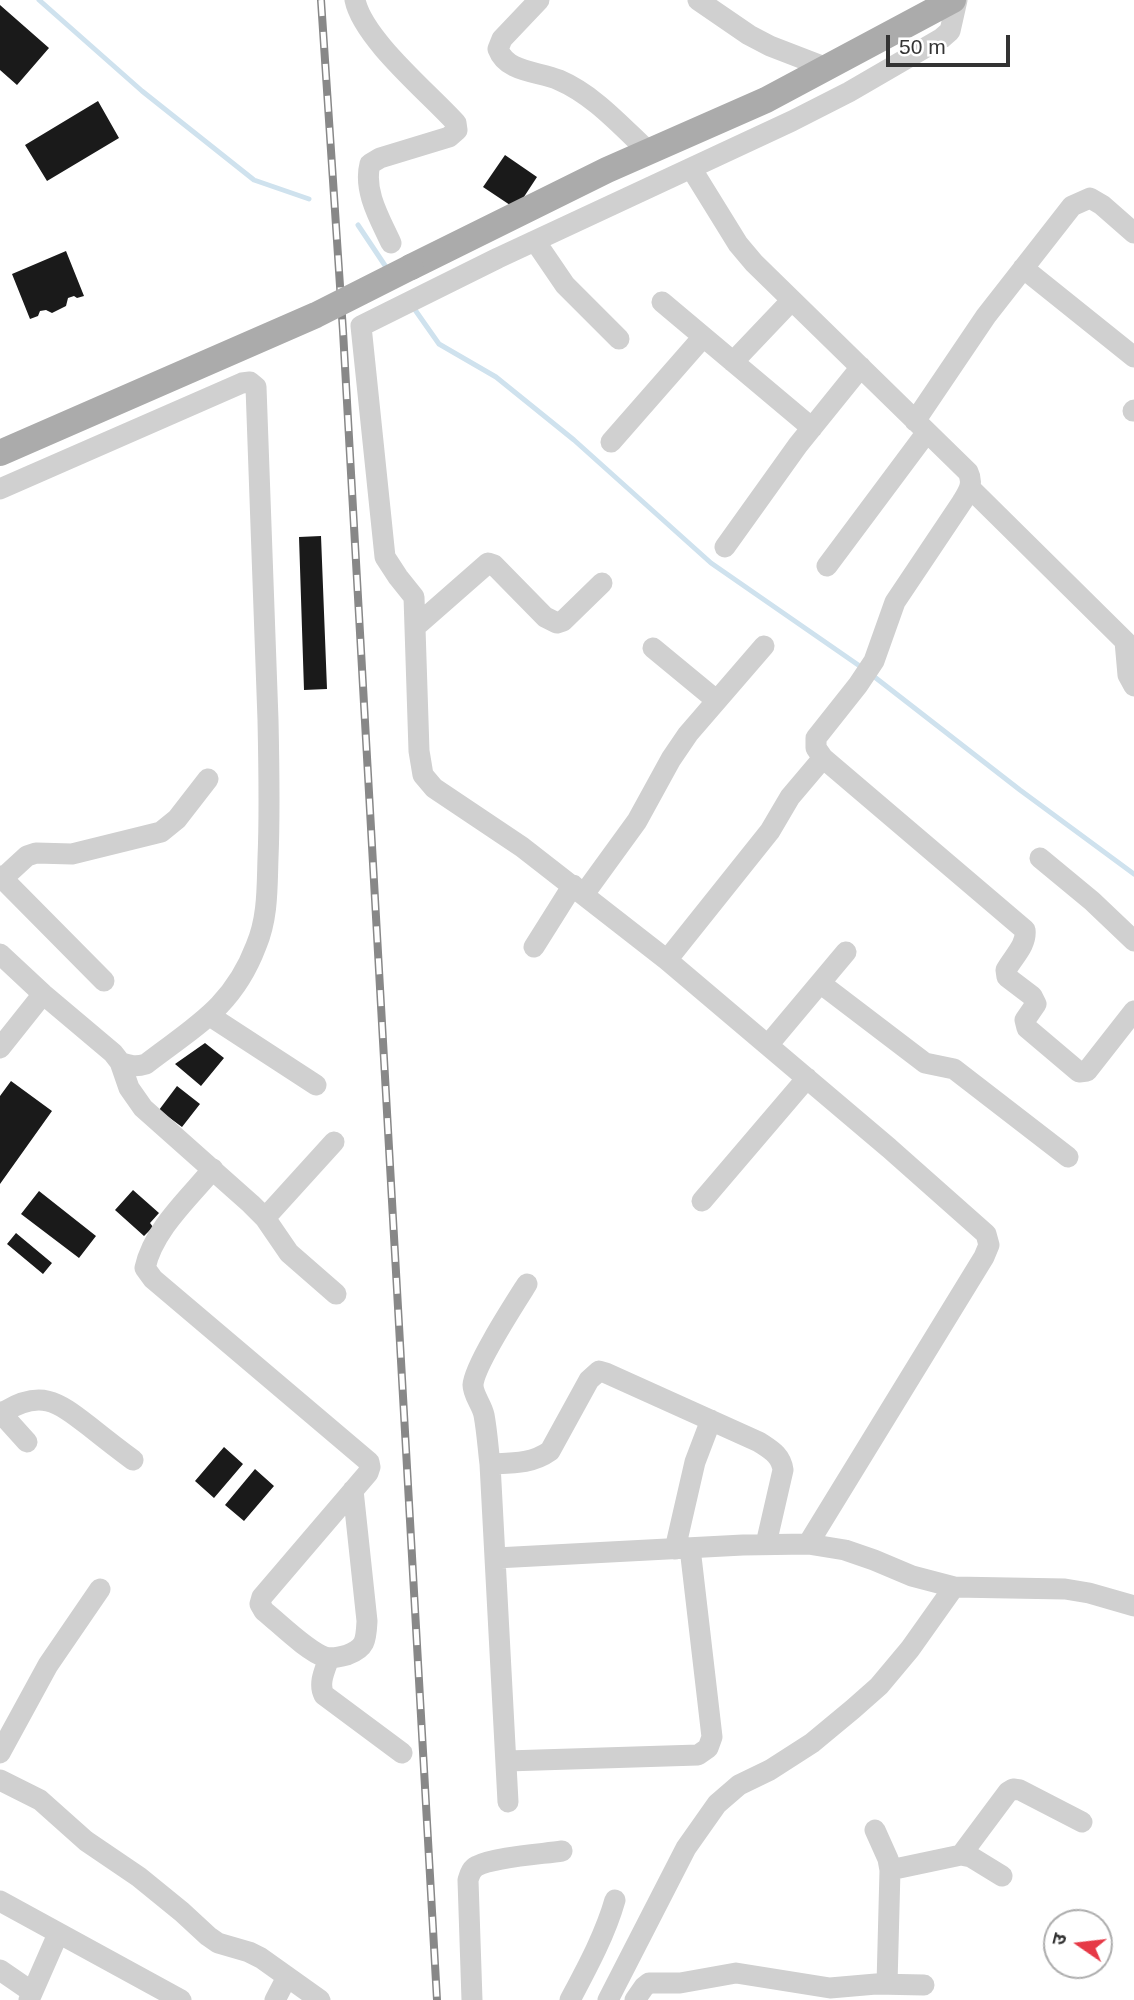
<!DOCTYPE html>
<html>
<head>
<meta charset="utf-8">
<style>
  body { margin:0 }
  #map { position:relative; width:1134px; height:2000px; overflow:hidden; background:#fff; font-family:Arial,"Noto Sans Devanagari",sans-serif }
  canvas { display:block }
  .north { position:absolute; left:1043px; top:1909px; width:70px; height:70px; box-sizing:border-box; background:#fff; border:2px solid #adadad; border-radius:50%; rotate:284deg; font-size:19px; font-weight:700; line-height:28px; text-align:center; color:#333 }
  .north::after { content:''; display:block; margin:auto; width:24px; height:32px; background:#e63946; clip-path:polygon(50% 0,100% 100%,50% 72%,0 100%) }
  .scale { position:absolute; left:886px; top:35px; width:124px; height:32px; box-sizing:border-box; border:4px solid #333; border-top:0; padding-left:9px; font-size:21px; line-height:24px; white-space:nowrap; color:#333; -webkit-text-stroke:5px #fff; paint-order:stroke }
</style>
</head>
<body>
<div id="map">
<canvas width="1134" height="2000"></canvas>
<div class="north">उ</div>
<div class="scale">50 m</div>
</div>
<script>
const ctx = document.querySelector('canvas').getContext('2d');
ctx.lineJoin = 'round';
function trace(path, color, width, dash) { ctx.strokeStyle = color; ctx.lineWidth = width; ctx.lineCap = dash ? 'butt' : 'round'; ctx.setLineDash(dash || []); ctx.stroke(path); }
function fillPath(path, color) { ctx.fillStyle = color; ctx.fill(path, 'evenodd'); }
const stream = new Path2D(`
  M39,0L142,91L254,180L309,199
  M358,225L388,270
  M413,307L439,344L496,377L574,440L711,563L864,669
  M872,675L1020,790L1134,874`);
const building = new Path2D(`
  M0,5L49,48L17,85L0,70Z
  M98,101L119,138L47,181L25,145Z
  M505,155L537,177L516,209L483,187Z
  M66,251L84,296L77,298L74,296L68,298L66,306L52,313L46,310L40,311L38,316L30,319L12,274Z
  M321,536L327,689L304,690L299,537Z
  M205,1043L224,1058L201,1086L175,1064Z
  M11,1081L52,1111L0,1184V1096Z
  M177,1086L200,1104L182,1127L159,1110Z
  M133,1190L159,1213L150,1223L153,1227L144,1236L115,1210Z
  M39,1191L96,1236L79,1258L21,1214Z
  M16,1233L52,1263L43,1274L7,1244Z
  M224,1447L243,1464L214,1498L195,1481Z
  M255,1469L274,1486L244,1521L225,1505Z`);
const minor = new Path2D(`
  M355,0C363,39 429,93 456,123L457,130L449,137L380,158L370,164C363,191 380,219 391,243
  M539,0L502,39L498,49C507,73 538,71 559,80C594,95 621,126 649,152
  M698,0L749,35L770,46L827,68
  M691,168L738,244L754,263L968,472C974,484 968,492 962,502L895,602L874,661L858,685L816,738V748L823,758L1025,930C1027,945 1013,957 1006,970L1007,977L1032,996L1036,1004L1025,1020L1027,1028L1079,1072L1087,1071L1134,1011
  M535,241L565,285L619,339
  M1023,268L1134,357
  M662,302L812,428
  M733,362L792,300
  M1133,411L1134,410
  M915,421L986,316L1072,206L1090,198L1102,205L1134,233
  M611,442L703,337
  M970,488L1134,650
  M0,489L242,383L250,382L256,387C260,498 264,609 268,720C269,766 270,812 268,858C267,888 268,918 256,946C233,1007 194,1027 146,1064C136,1067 130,1066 120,1062
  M725,547L798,445L861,367
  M827,566L927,432
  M415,627L488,563L494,565L545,617L557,623L563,621L602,583
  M1125,641L1128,675L1134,686
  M653,648L716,700
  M1040,858L1092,901L1134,941
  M0,876L104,981
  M2,879L27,856L36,853L72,854L161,832L177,819L208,779
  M584,894L637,821L671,759L688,734L764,646
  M534,947L573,885
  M0,954L43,994L113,1053L120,1062L129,1088L143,1108L251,1204L265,1218L289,1253L336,1294
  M667,960L770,831L790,797L823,758
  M820,983L925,1063L954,1069L1068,1157
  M210,1016L316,1085
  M768,1045L846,952
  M0,1048L43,994
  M213,1169C189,1198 153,1230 145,1268L153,1279L369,1462L370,1467L368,1473L262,1597L260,1604L264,1611C279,1623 308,1652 325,1657C332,1659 340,1657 347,1655C366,1648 366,1640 367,1621L353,1490
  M702,1201L807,1078
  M265,1218L334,1142
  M0,1412L27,1442
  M2,1413C40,1389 57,1401 89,1426C104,1438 118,1449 133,1460
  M490,1464C512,1463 532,1464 550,1451L589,1380L599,1371L606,1373L759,1442C771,1450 781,1455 783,1470L766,1544
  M808,1544L984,1257L989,1245L986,1234L889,1148L667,960L522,847L434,788L423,775L419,751L414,597L398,577L385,557L361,326L498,258L792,121L849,92L942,38L950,31L957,0
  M675,1549L695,1462L711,1420
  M496,1558L743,1545L808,1544L845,1550L874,1560L912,1576L954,1587L1065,1589L1089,1593L1134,1606
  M329,1658C325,1670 318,1683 324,1695L402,1753
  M0,1753L48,1665L100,1589
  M507,1761L698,1755L708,1748L712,1737L690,1548
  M0,1780L40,1800L86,1841L139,1877L182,1912L208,1936L218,1943L249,1952L261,1958L320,2000
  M508,1802L490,1464C488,1448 487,1431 484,1415C482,1405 473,1395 473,1385C474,1366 515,1303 527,1284
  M875,1830L888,1859L890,1870L887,1984
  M961,1855L1008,1792L1013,1789L1020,1790L1082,1822
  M890,1870L961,1855L971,1857L1002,1876
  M0,1901L181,2000
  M0,1970L32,1992
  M29,2000L58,1934
  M275,2000L287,1977
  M472,2000L468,1880C470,1874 471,1869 477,1866C494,1857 542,1854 562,1851
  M570,2000C587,1968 605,1935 615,1900
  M608,2000L686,1848L717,1804L739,1785L770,1770L812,1743L853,1709L879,1686L910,1649L954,1587
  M635,2000L644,1987L649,1983H680L736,1973L830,1988L876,1984L924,1985`);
const major = new Path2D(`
  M411,267L607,170L766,100L953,0`);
const rail = new Path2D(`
  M321,0L343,331L437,2000`);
const majorBridge = new Path2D(`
  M0,453L316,315L411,267`);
trace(stream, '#cfe2ee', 5);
fillPath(building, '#1a1a1a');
trace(minor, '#d0d0d0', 21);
trace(major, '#ababab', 26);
trace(rail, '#888', 8);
trace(rail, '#fff', 5, [16]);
trace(majorBridge, '#ababab', 26);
</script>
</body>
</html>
